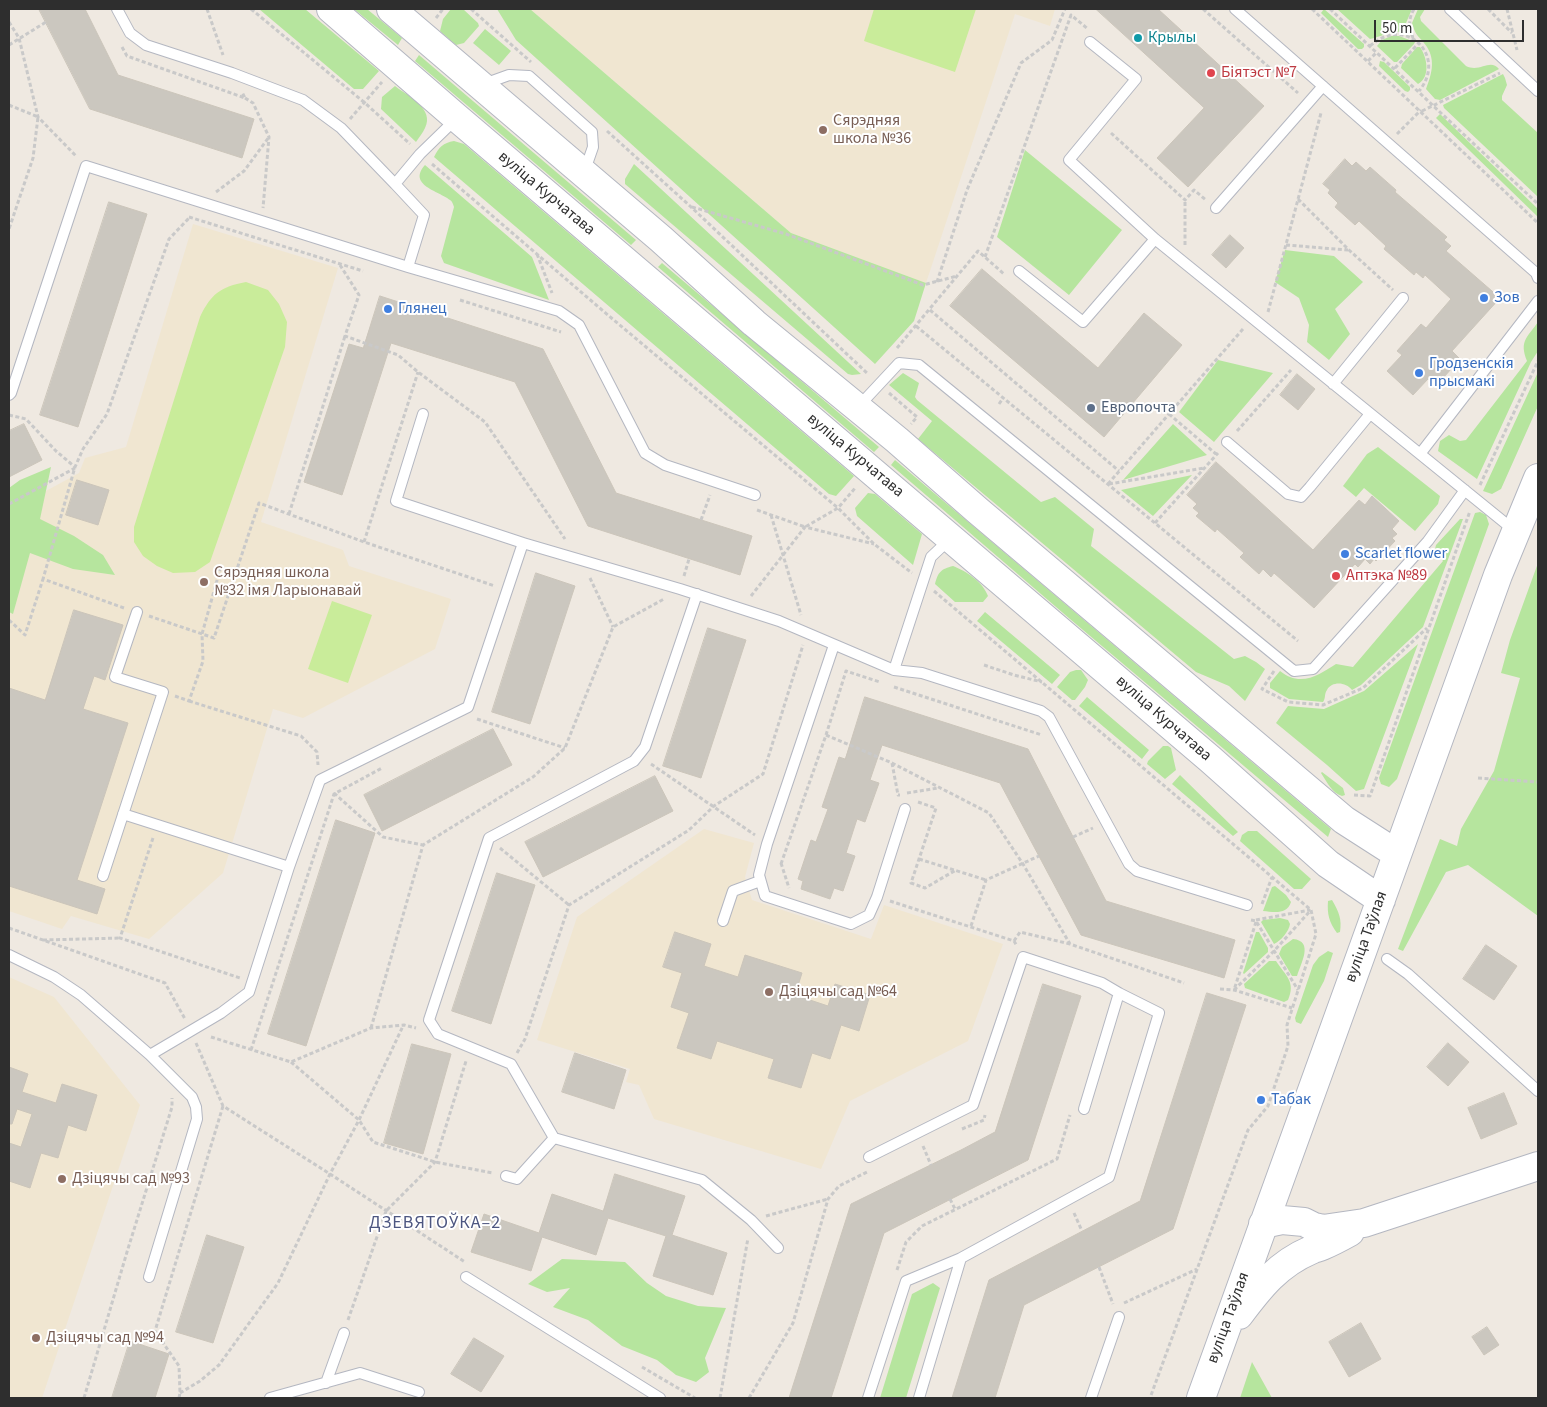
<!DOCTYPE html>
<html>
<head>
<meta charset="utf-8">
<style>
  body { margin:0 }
  #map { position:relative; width:1547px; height:1407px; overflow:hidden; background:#efe9e1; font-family:"Source Sans 3",sans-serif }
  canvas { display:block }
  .frame { position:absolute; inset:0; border:10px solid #2e2e2e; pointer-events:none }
  .scale { position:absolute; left:1374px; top:20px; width:150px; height:22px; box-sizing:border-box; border:2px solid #2e2e2e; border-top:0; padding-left:6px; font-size:15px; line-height:18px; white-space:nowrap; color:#2e2e2e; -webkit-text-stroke:4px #fff; paint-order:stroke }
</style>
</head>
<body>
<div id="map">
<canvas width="1547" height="1407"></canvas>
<div class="frame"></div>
<div class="scale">50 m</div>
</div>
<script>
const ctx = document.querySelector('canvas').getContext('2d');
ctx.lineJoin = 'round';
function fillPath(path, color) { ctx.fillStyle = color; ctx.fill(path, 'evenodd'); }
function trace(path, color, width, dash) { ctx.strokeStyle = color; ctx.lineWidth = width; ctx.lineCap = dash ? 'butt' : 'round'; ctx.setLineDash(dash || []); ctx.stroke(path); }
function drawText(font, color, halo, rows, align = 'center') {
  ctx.font = font + ' "Source Sans 3",sans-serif'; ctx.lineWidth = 4; ctx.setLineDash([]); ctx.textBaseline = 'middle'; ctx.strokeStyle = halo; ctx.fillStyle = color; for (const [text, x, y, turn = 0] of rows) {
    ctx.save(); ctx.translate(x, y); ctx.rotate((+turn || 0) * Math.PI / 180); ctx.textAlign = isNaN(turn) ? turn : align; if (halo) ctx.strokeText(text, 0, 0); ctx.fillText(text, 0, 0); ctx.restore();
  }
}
const education = new Path2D(`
  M530,9H1055L1050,26L1015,14L926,283L791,233Z
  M193,224L338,268L261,522L343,550L349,566L451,599L435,649L303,718L273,709L223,873L149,939L71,916L62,929L9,911V511L79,473L85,458L126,447Z
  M704,829L754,843L745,877L752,900L871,939L884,905L1003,944L968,1041L850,1101L821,1169L654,1119L639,1085L626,1082L630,1069L537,1040L577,917Z
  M9,977L54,997L140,1105L42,1398H9Z`);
const green = new Path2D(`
  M259,9H305L379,71L363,89H354Z
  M354,9H367L402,38L398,45Z
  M451,9H463L478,23L479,26L464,43L456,45L440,31L443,19Z
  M497,9H530L791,233L926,283L914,321L875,364L516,40Z
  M1324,9L1364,44V47L1362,49H1358L1321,13Z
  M1337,9H1412L1406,23L1409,34C1391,28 1386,36 1370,39Z
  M1418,9H1425L1420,17L1421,21L1466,66C1480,73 1490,58 1499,69L1440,100L1435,99L1426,89C1431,76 1436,61 1427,47C1420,36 1416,38 1412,23Z
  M485,29L511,51L499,65L473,43Z
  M1391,36H1399L1415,42L1414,44L1397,62H1394L1377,46L1382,40Z
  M1417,47H1420C1427,57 1431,77 1418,84L1401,68L1402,64Z
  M419,55L636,240L631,245L415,61Z
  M1380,61L1384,62L1410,87V90L1408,92L1405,91L1379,66Z
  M1503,74L1505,78L1507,85L1502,96V100L1538,133V197L1444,108L1443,105Z
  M395,86C408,96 435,109 425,128C423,133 419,137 416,142L381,109L382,97Z
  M1440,114L1538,209V217L1436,118Z
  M454,141L464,144L854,476L836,496L829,494L434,157C439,147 443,143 454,141Z
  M1025,150L1122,230L1069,295L997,237Z
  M634,164L861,374L852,375L848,374L625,184V179Z
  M425,165L532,257L549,300L444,263L441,256L454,207C453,204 452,201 450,200C439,191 407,185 425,165Z
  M1285,250L1334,256L1363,282L1335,309L1350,334L1329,360L1307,342L1309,325L1299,298L1275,282Z
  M662,263L879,447L874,452L658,267Z
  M1538,322V351L1531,362L1477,479L1438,451L1440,441L1449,435L1460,441L1466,440L1527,361C1519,341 1527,338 1538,322Z
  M1218,360L1273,373L1214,442L1179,412Z
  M1538,372V406L1501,489L1492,494L1483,491Z
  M903,373L919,383L915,397L917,400L1041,502L1055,497L1094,529L1091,546L1234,659L1245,656L1256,662L1265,669L1245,701L1229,686L1196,672L918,439L932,421L889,385Z
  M1173,424L1207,455L1123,480Z
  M1378,447L1440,496L1438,504L1415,531L1364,488L1356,497L1343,486L1367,454Z
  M895,460L1331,829L1328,837L1070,619L891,465Z
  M51,467L40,519L74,536L103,555L115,575L73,569L30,553L13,614L9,612V488L20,480Z
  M1192,475L1153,516L1121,490Z
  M868,493L875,494L922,534L913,565L857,516L855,508Z
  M1480,512L1486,515L1489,524L1397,779L1389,787L1381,784L1379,778L1475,513Z
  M1460,519H1463L1423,627L1361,685L1352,690C1346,682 1332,681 1327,690C1324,694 1326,698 1323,702L1289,699L1270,688V683L1280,671C1283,673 1287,676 1290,677C1307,684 1323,672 1336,664L1353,667L1443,561L1435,549L1436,545Z
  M1538,563V916L1468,865L1446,872L1403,951L1398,949L1440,839L1457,846L1461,829L1494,771L1520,678L1501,673L1510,640Z
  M953,566C966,571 983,582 988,596L983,602H955L935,584C938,572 941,569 953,566Z
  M985,612L1060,675L1052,684L977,621Z
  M1418,644L1364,789L1356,791L1327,765L1276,723L1288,706L1324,709L1364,691Z
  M1076,670H1081L1088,680L1085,687L1075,700H1072L1057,687L1070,672Z
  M1087,697L1149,750L1142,759L1079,706Z
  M1163,746H1168L1171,748L1176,770L1165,779L1147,764L1148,761Z
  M1322,772L1343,788L1345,795L1342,796C1332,793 1327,782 1321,773Z
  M1180,775L1238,832L1233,836L1172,784Z
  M1248,831H1257L1311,879L1302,889H1294L1240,841L1242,835Z
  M1275,886L1286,895L1291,902C1287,915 1274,912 1263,911L1272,887Z
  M1332,900C1339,912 1342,919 1340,932L1337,933C1329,922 1327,914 1328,901Z
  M1280,918L1288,920L1290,924C1289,931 1281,941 1274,944L1261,922L1263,920Z
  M1256,932H1259L1268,948V952L1244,974L1243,973Z
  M1293,939C1314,941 1301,963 1297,976H1292L1279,954L1282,947Z
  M1328,951L1333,953L1324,981L1301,1024L1296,1022L1295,1018L1313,965L1319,957Z
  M1269,961H1276C1286,976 1296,982 1288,1000L1284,1002L1245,988L1244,984Z
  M562,1259L625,1262L647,1283L666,1296L698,1306L726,1308L705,1358L709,1372L696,1382L676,1375L657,1360L622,1346L588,1320L553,1307L570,1288L547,1292L528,1284Z
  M933,1283L940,1288L906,1398H880L912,1294Z
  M1252,1362L1272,1398H1240Z`);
const pitch = new Path2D(`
  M874,9H976L955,72L864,41Z
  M246,282L268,290L279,304L287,322L285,347L210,562L195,572L173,573L157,566L143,556L134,542V527L200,317C211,294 220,287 246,282Z
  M332,601L372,615L348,683L308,669Z`);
const building = new Path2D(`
  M39,9H85L118,75L254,119L242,158L90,109Z
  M1096,9H1158L1264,106L1188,187L1157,158L1204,108Z
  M1345,159L1352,166L1356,162L1366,171L1370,167L1396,190L1395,192L1447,237L1444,240L1451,246L1446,251L1500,298L1452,351L1460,359L1436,386L1428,379L1413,395L1387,371L1402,355L1397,351L1421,324L1426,328L1451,299L1425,275L1423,278L1416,272L1414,275L1384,249L1386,246L1359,221L1355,225L1335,207L1338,203L1328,193L1330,190L1323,184Z
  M109,202L147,214L78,427L40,415Z
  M1230,235L1244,248L1226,268L1212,255Z
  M982,269L1098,368L1144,313L1182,345L1104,437L950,306Z
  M380,296L543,349L616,493L752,536L740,575L588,526L515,382L391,343L342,495L304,482L349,344L363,348Z
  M1297,374L1315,389L1298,410L1280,395Z
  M24,424L42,460L9,477V431Z
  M1216,462L1313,550L1359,500L1365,505L1372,496L1399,521L1392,529L1397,534L1392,538L1395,541L1376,561L1374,559L1370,564L1365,559L1358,567L1355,564L1314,608L1274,573L1271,577L1263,569L1259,574L1240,557L1244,553L1217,529L1215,532L1196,516L1199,513L1193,508L1197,504L1187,495Z
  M77,480L109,490L98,525L66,515Z
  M536,573L575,586L530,724L492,712Z
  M74,610L123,625L105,680L94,676L83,709L128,723L77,880L105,889L97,914L9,886V688L45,700Z
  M708,628L746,640L701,778L663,766Z
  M865,697L1028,749L1106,901L1235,940L1224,978L1081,935L1000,783L882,745L870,780L879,783L865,822L857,819L846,853L855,856L843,891L834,888L830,899L801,889L803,881L798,879L811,840L816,842L828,809L822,807L839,757L845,759Z
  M493,729L512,765L382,831L364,795Z
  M655,776L673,811L543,877L525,842Z
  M336,820L375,833L306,1046L268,1034Z
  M497,873L535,885L491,1024L452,1011Z
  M675,932L711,944L704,966L738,977L745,955L802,973L795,995L828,1006L835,984L870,995L859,1031L841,1025L830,1059L812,1053L801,1088L768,1078L774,1059L717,1041L711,1059L677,1048L689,1013L671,1007L682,973L663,967Z
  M1486,945L1517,966L1494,1000L1463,979Z
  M1043,984L1081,996L1028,1160L884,1233L831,1398H789L851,1204L961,1150L995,1132Z
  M1207,993L1246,1005L1173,1229L1024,1305L995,1398H952L989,1280L1140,1201Z
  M1448,1043L1469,1062L1448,1086L1427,1067Z
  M412,1044L451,1054L423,1154L384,1143Z
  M575,1053L626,1070L614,1109L562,1092Z
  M9,1067L28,1074L22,1092L56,1103L62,1084L97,1095L86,1131L68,1125L58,1158L41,1153L30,1188L9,1181V1143L21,1147L32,1114L17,1109L12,1124H9Z
  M1504,1093L1517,1124L1481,1139L1468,1108Z
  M615,1174L685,1196L672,1235L727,1253L713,1295L653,1276L666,1236L608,1218L596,1255L542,1237L531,1271L471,1252L484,1214L539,1233L552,1194L603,1211Z
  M207,1235L244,1247L213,1343L176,1332Z
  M1361,1323L1381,1359L1349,1377L1329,1342Z
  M1487,1327L1499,1345L1484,1355L1472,1337Z
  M474,1338L504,1356L481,1392L451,1374Z
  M130,1341L169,1354L155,1398H112Z`);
const path = new Path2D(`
  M207,9L223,55
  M251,9L365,103L410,144
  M471,9L531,62
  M1203,9L1298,93
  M1312,9L1538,223
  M1330,9L1538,204
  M1488,9L1512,33
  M1507,9L1517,50
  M436,18L443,9
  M9,22L19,38L38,117L76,156
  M1413,38C1409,27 1408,19 1414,9
  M9,45L46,22
  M1370,46C1406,14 1448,56 1419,91
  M122,47L127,56L245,98L242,92
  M1368,61L1377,52
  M1395,68L1419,43
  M245,98L253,103L269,137L263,208
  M9,105L38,117L33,158L9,229
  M1422,111L1500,73
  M350,119L382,82
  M607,131L690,206L868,374
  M1111,133L1185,200L1194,190L1206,200
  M1397,134L1421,110
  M432,164L609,316L838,508L874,544L912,573
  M216,192L244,171L269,137
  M1298,199L1349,250L1393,290
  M692,207L786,234L923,285L957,276
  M189,217L363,271
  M1185,245V200
  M1286,245L1348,250
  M537,254L552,293
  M985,257L1071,15L1088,29
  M340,265L359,295L345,336L398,355L418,372L485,422L565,539
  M937,282L967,190L1021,63L1052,40L1065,9
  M460,300L561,332
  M930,310L1119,471
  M1268,312L1321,113
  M916,326L1298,641
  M897,348L978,251L1004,274
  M889,393L917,417L911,424
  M999,404L1004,397
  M1169,414L1216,454
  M9,415L26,419L56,451L75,467
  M1237,431L1291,370
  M1108,484L1243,329
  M1109,484L1204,468
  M1480,485L1538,361
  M9,504L75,468
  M757,510L805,527L838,508L856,487
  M289,514L345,336
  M771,515L801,615
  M701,520L710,495
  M1155,523L1218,453
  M364,542L418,372
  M684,576L689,559
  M590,578L613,627
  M934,591L1311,910L1316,934L1287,1025L1288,1046L1268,1106L1248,1130L1150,1398
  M751,596L805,527L874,544
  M124,608L43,579L75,467L83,449L107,414L169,239L190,217
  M149,616L214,638L259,503L364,542L495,586
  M9,620L25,635L43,579
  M984,665L1014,675L1042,682
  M1274,671L1262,689L1288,702L1323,705L1363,688L1427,628
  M894,687L1042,735
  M175,696L189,701L203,661L202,634L221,566
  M189,701L301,736L317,752L318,765
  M477,719L565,748
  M826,735L892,763L989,813L1023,864L1070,944L1184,983
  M892,763L898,795H900
  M651,764L755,835
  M1478,778L1538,782
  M334,793L383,837L423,845
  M907,793L938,788
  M1354,795L1370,796L1470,511
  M918,802L936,808L911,883L925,888L956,870
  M1073,837L1093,828
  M153,838L120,938L240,978
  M500,848L569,905
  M919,859L986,880
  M781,863L789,888
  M781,864L826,735L846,671L880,682
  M890,901L1014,941L1017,946
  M1262,904L1272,877
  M1251,920L1256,921L1298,990
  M1256,920L1310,910
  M1256,922L1234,990L1274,951L1311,910
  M971,926L986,880L1039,856
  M9,928L165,983L185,1019
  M43,940L120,938
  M1014,941L1020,932L1070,944
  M1220,989L1234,990L1292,1008
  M371,1028L423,845L533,777L565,748L613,627L664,599
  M211,1037L291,1062L371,1028L404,1025L416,1028
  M196,1043L223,1106L330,1174L465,1262
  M251,1050L334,794L382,768
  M517,1053L525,1039L569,905L689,830L714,806L763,774L803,645
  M291,1062L359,1120L373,1142L435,1162L493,1173
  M962,1129L984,1120L985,1115
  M923,1146L931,1165
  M950,1199L955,1209
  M1074,1213L1082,1231
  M766,1216L828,1199
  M1099,1267L1113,1304
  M897,1270L906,1242L922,1226L1057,1159L1070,1115
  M1124,1303L1197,1269
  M348,1320L386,1211L435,1162L466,1061
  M642,1367L695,1398
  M180,1393L200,1381L219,1365L278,1283L330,1174L359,1120L403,1026
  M84,1398L127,1252L172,1107V1098
  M179,1398L180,1393L179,1366L155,1331L223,1106
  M720,1398L748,1238
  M749,1398L793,1323L828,1199L839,1186L867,1172`);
const lane = new Path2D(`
  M117,9L130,33L146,45L232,73L303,100L341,128L395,184
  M1235,9L1536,273L1538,278
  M1450,9L1538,91
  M1090,42L1136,79L1069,160L1155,239L1515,531
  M484,84L509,75L529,76L592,132L593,147L585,170
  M1216,208L1323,86
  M408,267L424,215L395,184L420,154L456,119
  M1019,271L1083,322L1155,239
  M1333,384L1403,298
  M9,395L11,393L86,166L408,267L559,311L579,325L645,453L665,465L755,495
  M858,407L899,363L919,365L1294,671L1313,669L1428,541L1465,490
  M423,414L396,501L523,543L680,589L779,621L894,670L931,557L950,539
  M1227,442L1288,494L1301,497L1310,487L1370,414
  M1420,454L1538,301
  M697,594L645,747L634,761L489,838L429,1020L438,1034L511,1064L554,1138L702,1180L751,1220L778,1248
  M834,645L767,844L759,875L765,896L851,924L869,915L877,897L905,809
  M894,670L922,673L1041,711L1049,717L1129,864L1137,871L1247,905
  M123,814L289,867
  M103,876L163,692L115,677L137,612
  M723,921L733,891L760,881
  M9,955L54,977L81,995L150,1055L192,1097L196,1107L197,1119L149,1277
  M1387,959L1408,974L1538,1091
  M150,1055L221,1013L249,992L289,867L320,780L468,707L523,543
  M869,1157L973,1105L1023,957L1102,983L1119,993
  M506,1176L517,1179L554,1138
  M466,1277L660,1398
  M326,1383L344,1333
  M270,1398L360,1373L419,1392
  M868,1398L906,1281L961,1258
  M919,1398L961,1258L1109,1177L1159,1013L1119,993L1084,1109
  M1091,1398L1119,1317`);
const secondary = new Path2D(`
  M331,9L457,118L1210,759L1328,864L1381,900
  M391,9L661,239L754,323L897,440L977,510L1344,820L1397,854
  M1263,1224L1282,1220L1304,1222L1314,1227L1323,1229L1364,1223L1538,1166
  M1239,1315C1260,1287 1278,1264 1311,1250C1314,1248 1318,1248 1322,1246C1332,1242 1341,1237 1350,1232
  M1201,1398L1498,575L1538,478`);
const markers = [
  [1138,38,5,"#0f9aa8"],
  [1211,73,5,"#e0444e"],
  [823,130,5,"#8d6e63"],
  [1484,298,5,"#3f7fe0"],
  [388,309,5,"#3f7fe0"],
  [1419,373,5,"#3f7fe0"],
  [1091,408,5,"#5c6f8a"],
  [1345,554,5,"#3f7fe0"],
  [1336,576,5,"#e0444e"],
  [204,582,5,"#8d6e63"],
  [769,992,5,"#8d6e63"],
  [1261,1100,5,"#3f7fe0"],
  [62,1179,5,"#8d6e63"],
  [36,1338,5,"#8d6e63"]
];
const cultureNames = [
  ["Крылы",1148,38]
];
const healthNames = [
  ["Біятэст №7",1221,73],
  ["Аптэка №89",1346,576]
];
const educationNames = [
  ["Сярэдняя",833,121],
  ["школа №36",833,139],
  ["Сярэдняя школа",214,573],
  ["№32 імя Ларыонавай",214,591],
  ["Дзіцячы сад №64",779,992],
  ["Дзіцячы сад №93",72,1179],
  ["Дзіцячы сад №94",46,1338]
];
const streetNames = [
  ["вуліца Курчатава",546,194,40],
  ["вуліца Курчатава",855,456,40],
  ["вуліца Курчатава",1163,719,41],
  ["вуліца Таўлая",1367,937,-70],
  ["вуліца Таўлая",1229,1318,-70]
];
const shopNames = [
  ["Зов",1494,298],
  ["Глянец",398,309],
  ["Гродзенскія",1429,364],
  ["прысмакі",1429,382],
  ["Scarlet flower",1355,554],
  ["Табак",1271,1100]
];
const serviceNames = [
  ["Европочта",1101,408]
];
const neighbourhoodNames = [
  ["ДЗЕВЯТОЎКА–2",435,1224]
];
fillPath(education, '#f0e6d1');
fillPath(green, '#b6e59e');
fillPath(pitch, '#c9ec9a');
fillPath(building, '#cbc7bf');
trace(building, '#cbc5ba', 1);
trace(lane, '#b4b7c1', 12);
trace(secondary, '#b4b7c1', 30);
trace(path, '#c9c9c9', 3, [4, 2.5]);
trace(lane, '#fff', 10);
trace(secondary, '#fff', 28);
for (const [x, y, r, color] of markers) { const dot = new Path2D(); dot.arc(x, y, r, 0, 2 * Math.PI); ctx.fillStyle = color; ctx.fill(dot); trace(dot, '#fff', 2); }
drawText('16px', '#0d838f', '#fff', cultureNames, 'left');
drawText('16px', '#be3a42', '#fff', healthNames, 'left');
drawText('16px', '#785e54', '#fff', educationNames, 'left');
drawText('16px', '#2e2e2e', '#fff', streetNames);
drawText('16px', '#366cbe', '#fff', shopNames, 'left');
drawText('16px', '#4e5e75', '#fff', serviceNames, 'left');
ctx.letterSpacing = '1px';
drawText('18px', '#4d5680', '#fff', neighbourhoodNames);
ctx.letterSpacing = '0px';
</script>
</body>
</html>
